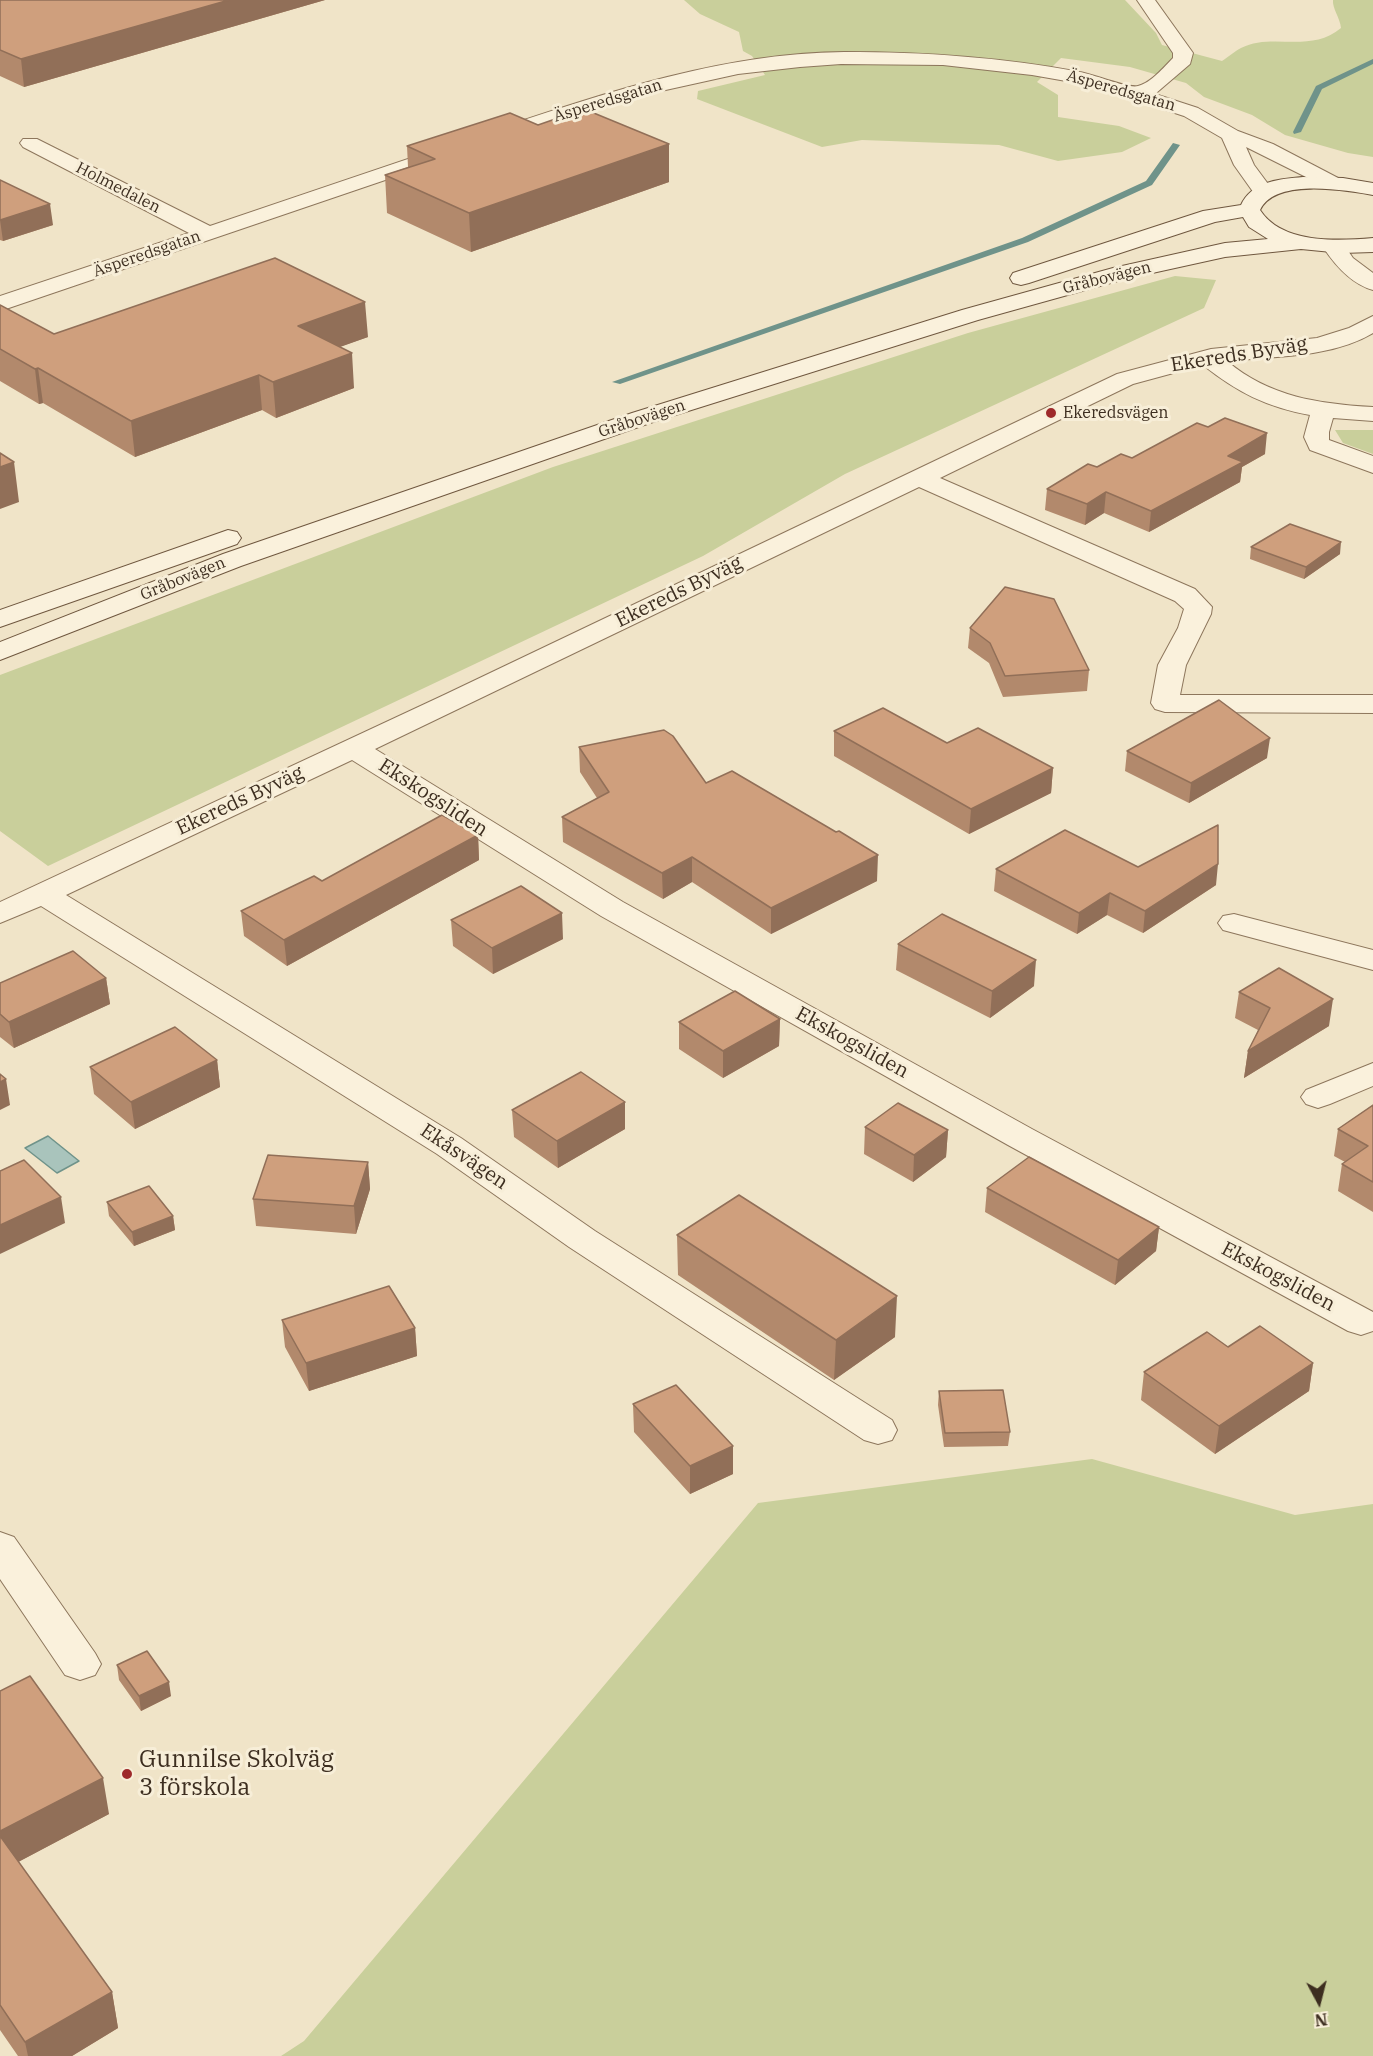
<!DOCTYPE html>
<html>
<head>
<meta charset="utf-8">
<style>
  body { margin:0 }
  #map { position:relative; width:1373px; height:2056px; overflow:hidden; background:#f0e4c8; font-family:"IBM Plex Serif",serif }
  canvas { display:block }
  .north { position:absolute; left:1289px; top:1972px; width:60px; height:60px; -webkit-text-stroke:4px #f7eed8; paint-order:stroke; rotate:173deg; font-size:16px; font-weight:700; line-height:24px; text-align:center; color:#3d2e20 }
  .north::after { content:''; display:block; margin:auto; width:21px; height:27px; background:#3d2e20; clip-path:polygon(50% 0,100% 100%,50% 72%,0 100%) }
</style>
</head>
<body>
<div id="map">
<canvas width="1373" height="2056"></canvas>
<div class="north">N</div>
</div>
<script>
const ctx = document.querySelector('canvas').getContext('2d');
ctx.lineJoin = 'round';
function fillPath(path, color) { ctx.fillStyle = color; ctx.fill(path, 'evenodd'); }
function trace(path, color, width, dash) { ctx.strokeStyle = color; ctx.lineWidth = width; ctx.lineCap = dash ? 'butt' : 'round'; ctx.setLineDash(dash || []); ctx.stroke(path); }
function drawText(font, color, halo, rows, align = 'center') {
  ctx.font = font + ' "IBM Plex Serif",serif'; ctx.lineWidth = 6; ctx.setLineDash([]); ctx.textBaseline = 'middle'; ctx.strokeStyle = halo; ctx.fillStyle = color; for (const [text, x, y, turn = 0] of rows) {
    ctx.save(); ctx.translate(x, y); ctx.rotate((+turn || 0) * Math.PI / 180); ctx.textAlign = isNaN(turn) ? turn : align; if (halo) ctx.strokeText(text, 0, 0); ctx.fillText(text, 0, 0); ctx.restore();
  }
}
const green = new Path2D(`
  M684,0H1125L1156,33L1162,45L1222,61C1228,57 1235,51 1241,48C1272,32 1310,54 1341,28C1340,18 1332,8 1333,0H1373V157L1348,153L1285,135L1252,115L1204,97L1186,83L1130,67L1061,58L1037,82L1058,95V117L1119,126L1151,138L1122,152L1058,161L999,145L862,140L822,147L697,99L698,91L765,75L752,56L743,51L739,32L700,14Z
  M1175,276L1216,280L1204,308L845,474L703,556L48,866L0,831V675L553,467L968,333Z
  M1335,430H1373V454L1343,443Z
  M1092,1459L1295,1515L1373,1504V2056H281L304,2041L758,1503Z`);
const water = new Path2D(`
  M48,1136L79,1161L57,1173L25,1148Z`);
const stream = new Path2D(`
  M1373,59V64L1322,89L1301,132L1294,134L1293,132L1316,86Z
  M1173,143L1180,145L1152,185L1028,242L620,384L612,382L1022,238L1146,181Z`);
const street = new Path2D(`
  M1137,0H1155L1193,53L1190,64L1155,94L1198,108L1238,131L1273,144L1340,179L1344,183L1340,187L1333,189L1326,187L1246,147L1254,165L1274,192L1270,196L1263,198L1256,196L1234,165L1222,138L1184,116L1089,85L1032,75L943,65L841,64L800,67L738,74L643,95L544,126L0,311V296L189,233L23,147L20,143L23,139H37L210,226C300,195 391,165 482,134C599,95 720,53 844,52C925,52 1000,57 1080,72C1093,74 1128,89 1138,86C1151,83 1164,67 1173,58V53Z
  M1334,240L1342,242L1353,258L1373,273V290C1351,284 1335,265 1323,247L1326,242Z
  M1373,316V333C1331,358 1275,356 1227,361C1269,397 1320,404 1373,407V421L1333,418L1329,432V440L1373,456V473L1310,450L1304,437L1310,415C1266,407 1237,392 1203,365L1133,384L940,478L1195,589L1212,607L1211,614L1186,665L1180,695H1373V713L1165,712L1155,709L1151,703L1158,665L1178,628L1184,609L1175,601L919,487L375,749L623,902L1032,1129L1373,1312V1331L1361,1335L1348,1331L1008,1145L601,916L352,760L66,895L461,1138L595,1231L892,1420L897,1430L892,1440L878,1444L864,1440L569,1247L437,1154L41,906L0,923V902L444,695L1117,374L1211,349L1317,338L1349,328Z
  M1234,914L1373,950V970L1223,930L1218,923L1223,916Z
  M1373,1063V1086L1330,1104L1318,1108L1306,1104L1301,1097L1306,1090Z
  M0,1532L14,1537L95,1653L101,1664L95,1675L80,1680L65,1675L0,1579Z`);
const secondary = new Path2D(`
  M1303,177L1343,178L1373,183V195C1344,190 1275,178 1260,210C1282,244 1337,241 1373,238V252L1342,253L1301,249L1225,257L1125,279L978,320L650,423L241,566L0,660V642L223,554L632,413L962,310L1113,268L1225,243L1268,239L1249,227L1243,217L1215,222L1029,283L1021,285L1013,283L1010,278L1013,273L1203,211L1241,205C1252,181 1280,179 1303,177Z
  M228,530L237,532L241,538L237,544L0,627V610Z`);
const wall = new Path2D(`
  M0,0H325L24,87L0,76Z
  M407,146L669,182L471,252L387,213L385,175L408,167Z
  M0,180L53,225L3,241L0,240Z
  M0,305L54,334L368,337L339,347L354,388L276,418L262,410L135,457L43,403L39,404L0,381Z
  M1265,454L1242,467L1240,482L1149,532L1104,513L1085,525L1045,510L1047,489L1097,467Z
  M1251,547L1340,554L1304,579L1250,559Z
  M970,628L1089,670L1087,691L1003,697L989,663L968,648Z
  M834,731L947,743L1053,768L1051,793L969,834L834,756Z
  M579,747L706,783L877,881L771,934L692,882L663,899L563,842L562,817L597,798L580,772Z
  M1127,751L1267,758L1189,803L1125,771Z
  M478,835L479,860L287,966L244,936L241,911Z
  M1138,867L1216,885L1143,933L1107,915L1077,934L994,891L996,869Z
  M451,920L563,939L493,974L453,946Z
  M898,944L1034,986L990,1018L896,970Z
  M106,978L110,1004L14,1048L0,1037V983Z
  M1239,992L1329,1026L1244,1078L1248,1051L1258,1030L1235,1018Z
  M780,1019L779,1046L723,1078L679,1049V1022Z
  M217,1060L220,1087L135,1129L94,1094L90,1067Z
  M1373,1105V1212L1338,1191L1342,1164L1345,1162L1334,1156L1338,1129Z
  M512,1110L625,1129L558,1168L514,1137Z
  M865,1127L948,1130L946,1157L913,1182L864,1154Z
  M368,1162L370,1189L356,1234L256,1226L253,1199Z
  M987,1188L1159,1227L1156,1251L1115,1285L985,1212Z
  M107,1202L173,1216L175,1230L134,1246L109,1216Z
  M677,1235L895,1337L834,1380L678,1275Z
  M282,1320L415,1328L417,1356L309,1391L285,1347Z
  M1313,1363L1309,1391L1215,1454L1141,1400L1144,1372Z
  M939,1391L1010,1432L1008,1446L944,1447L938,1405Z
  M633,1404L733,1446V1474L690,1494L634,1432Z
  M117,1665L171,1696L141,1711L119,1680Z
  M0,1691L109,1814L18,1862L112,1992L118,2028L72,2056H18L0,2030Z`);
const shadedWall = new Path2D(`
  M229,0H325L24,87L21,59Z
  M669,144V182L471,252L469,213Z
  M50,204L53,225L3,241L0,220Z
  M365,302L368,337L301,361L298,326Z
  M352,353L354,388L276,418L273,382Z
  M38,368L43,403L39,404L35,369Z
  M259,375L262,410L135,457L131,421Z
  M1267,433L1265,454L1242,467L1240,482L1149,532L1151,511L1228,456Z
  M14,462L19,502L0,509V467Z
  M1106,492L1104,513L1085,525L1087,504Z
  M1341,542L1340,554L1304,579L1306,567Z
  M1270,738L1267,758L1189,803L1191,783Z
  M1053,768L1051,793L969,834L971,809Z
  M478,835L479,860L287,966L284,940Z
  M878,855L877,881L771,934V908Z
  M692,857V882L663,899L662,873Z
  M1218,864L1216,885L1143,933L1145,911Z
  M1110,893L1107,915L1077,934L1079,913Z
  M562,913L563,939L493,974L492,948Z
  M1036,960L1034,986L990,1018L992,991Z
  M106,978L110,1004L14,1048L9,1022Z
  M1333,999L1329,1026L1244,1078L1248,1051Z
  M780,1019L779,1046L723,1078V1051Z
  M217,1060L220,1087L135,1129L131,1102Z
  M6,1079L10,1105L0,1110V1082Z
  M625,1102V1129L558,1168L557,1141Z
  M948,1130L946,1157L913,1182L914,1155Z
  M368,1162L370,1189L356,1234L354,1206Z
  M61,1197L65,1223L0,1254V1225Z
  M173,1216L175,1230L134,1246L132,1232Z
  M1159,1227L1156,1251L1115,1285L1118,1260Z
  M897,1296L895,1337L834,1380L836,1340Z
  M415,1328L417,1356L309,1391L306,1363Z
  M1313,1363L1309,1391L1215,1454L1219,1426Z
  M733,1446V1474L690,1494V1466Z
  M169,1682L171,1696L141,1711L139,1696Z
  M103,1778L109,1814L5,1869L0,1846V1831Z
  M112,1992L118,2028L72,2056H28L25,2042Z`);
const building = new Path2D(`
  M0,0H229L21,59L0,50Z
  M584,109L669,144L469,213L385,175L435,159L407,146L510,113L538,125Z
  M0,180L50,204L0,220Z
  M275,258L365,302L298,326L352,353L273,382L259,375L131,421L38,368L35,369L0,349V305L54,334Z
  M1225,418L1267,433L1228,456L1243,462L1151,511L1106,492L1087,504L1047,489L1088,464L1097,467L1121,454L1132,458L1197,423L1208,427Z
  M0,453L14,462L0,467Z
  M1290,524L1341,542L1306,567L1251,547Z
  M1005,587L1054,599L1089,670L1005,676L990,643L970,628Z
  M1219,700L1270,738L1191,783L1127,751Z
  M883,708L947,743L978,728L1053,768L971,809L834,731Z
  M664,730L673,736L706,783L732,771L836,832L839,831L878,855L771,908L692,857L662,873L562,817L609,792L579,747Z
  M442,815L478,835L284,940L241,911L314,876L322,881Z
  M1218,825V864L1145,911L1110,893L1079,913L996,869L1065,830L1138,867Z
  M521,886L562,913L492,948L451,920Z
  M942,914L1036,960L992,991L898,944Z
  M73,951L106,978L9,1022L0,1014V983Z
  M1279,968L1333,999L1248,1051L1270,1008L1239,992Z
  M735,991L780,1019L723,1051L679,1022Z
  M175,1027L217,1060L131,1102L90,1067Z
  M581,1072L625,1102L557,1141L512,1110Z
  M0,1074L6,1079L0,1082Z
  M898,1103L948,1130L914,1155L865,1127Z
  M1373,1105V1182L1342,1164L1368,1146L1338,1129Z
  M268,1155L368,1162L354,1206L253,1199Z
  M1029,1157L1159,1227L1118,1260L987,1188Z
  M24,1160L61,1197L0,1225V1171Z
  M149,1186L173,1216L132,1232L107,1202Z
  M739,1195L897,1296L836,1340L677,1235Z
  M389,1286L415,1328L306,1363L282,1320Z
  M1260,1326L1313,1363L1219,1426L1144,1372L1207,1332L1228,1347Z
  M676,1385L733,1446L690,1466L633,1404Z
  M1003,1390L1010,1432L945,1433L939,1391Z
  M147,1651L169,1682L139,1696L117,1665Z
  M30,1676L103,1778L0,1831V1691Z
  M0,1836L112,1992L25,2042L0,2005Z`);
const markers = [
  [1051,413,6,"#9e2a2b"],
  [127,1774,6,"#9e2a2b"]
];
const farStreetnames = [
  ["Äsperedsgatan",1121,91,16],
  ["Äsperedsgatan",608,101,-17],
  ["Holmedalen",118,188,27],
  ["Äsperedsgatan",147,254,-19],
  ["Gråbovägen",1107,278,-14],
  ["Gråbovägen",642,419,-18],
  ["Gråbovägen",183,579,-22]
];
const farPoinames = [
  ["Ekeredsvägen",1063,413]
];
const streetNames = [
  ["Ekereds Byväg",1239,355,-9],
  ["Ekereds Byväg",679,592,-26],
  ["Ekskogsliden",433,798,33],
  ["Ekereds Byväg",240,801,-25],
  ["Ekskogsliden",852,1043,29],
  ["Ekåsvägen",464,1157,34],
  ["Ekskogsliden",1278,1277,28]
];
const nearPoinames = [
  ["Gunnilse Skolväg",139,1760],
  ["3 förskola",139,1788]
];
fillPath(green, '#c9cf9b');
fillPath(water, '#a9c4bc');
trace(water, '#6f938a', 1.5);
fillPath(stream, '#6f938a');
trace(street, '#8d765c', 2);
trace(secondary, '#6f573f', 2);
fillPath(street, '#faf1dc');
fillPath(secondary, '#faf1dc');
fillPath(wall, '#b2896c');
fillPath(shadedWall, '#916f58');
fillPath(building, '#cf9f7d');
trace(building, '#916f58', 1.5);
for (const [x, y, r, color] of markers) { const dot = new Path2D(); dot.arc(x, y, r, 0, 2 * Math.PI); ctx.fillStyle = color; ctx.fill(dot); trace(dot, '#f7eed8', 2); }
drawText('16px', '#3d2e20', '#f7eed8', farStreetnames);
drawText('16px', '#3d2e20', '#f7eed8', farPoinames, 'left');
drawText('20px', '#3d2e20', '#f7eed8', streetNames);
drawText('24px', '#3d2e20', '#f7eed8', nearPoinames, 'left');
</script>
</body>
</html>
